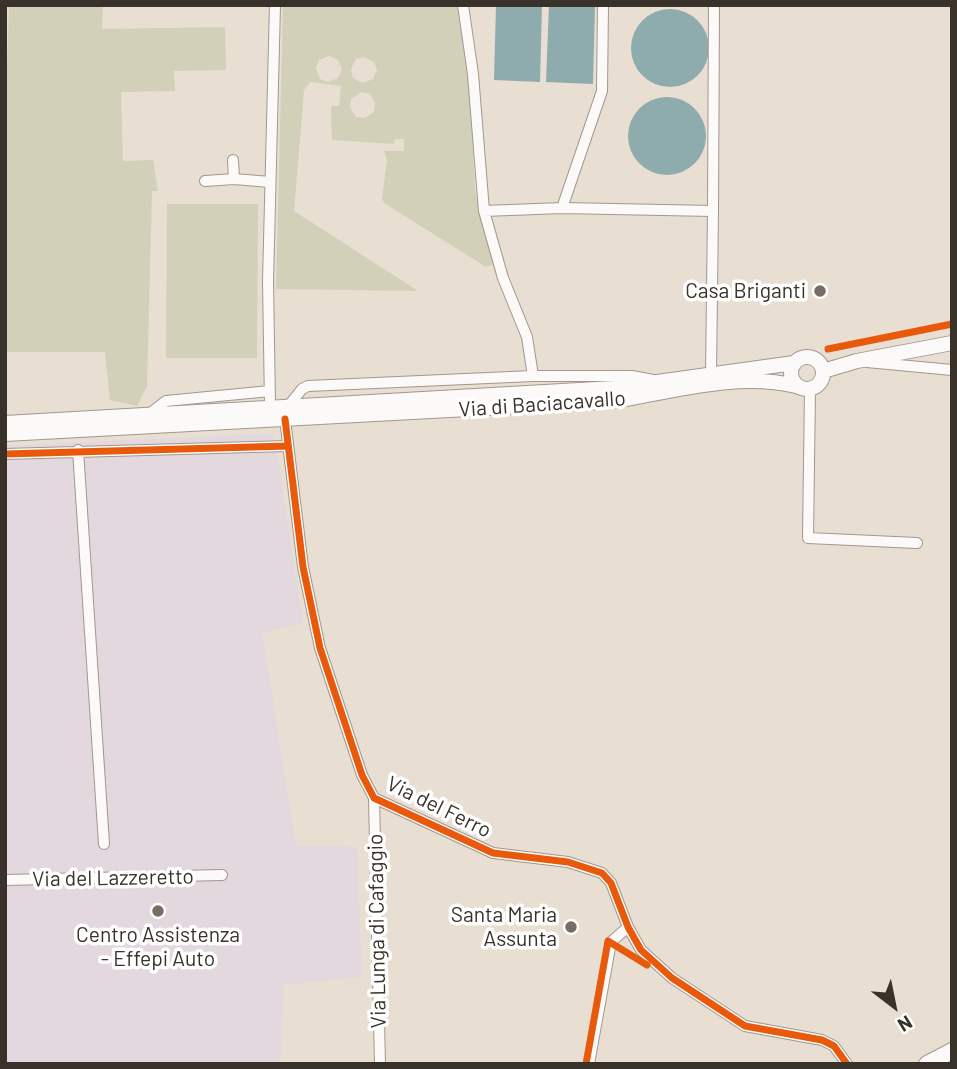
<!DOCTYPE html>
<html>
<head>
<meta charset="utf-8">
<style>
  body { margin:0 }
  #map { position:relative; width:957px; height:1069px; overflow:hidden; background:#e8ded2; font-family:Barlow,sans-serif }
  canvas { display:block }
  .frame { position:absolute; inset:0; border:7px solid #39322a; pointer-events:none }
  .north { position:absolute; left:859px; top:971px; width:70px; height:70px; -webkit-text-stroke:5px #fff; paint-order:stroke; rotate:148deg; font-size:19px; font-weight:700; line-height:28px; text-align:center; color:#39322a }
  .north::after { content:''; display:block; margin:auto; width:24px; height:32px; background:#39322a; clip-path:polygon(50% 0,100% 100%,50% 72%,0 100%) }
</style>
</head>
<body>
<div id="map">
<canvas width="957" height="1069"></canvas>
<div class="frame"></div>
<div class="north">N</div>
</div>
<script>
const ctx = document.querySelector('canvas').getContext('2d');
ctx.lineJoin = 'round';
function fillPath(path, color) { ctx.fillStyle = color; ctx.fill(path, 'evenodd'); }
function trace(path, color, width, dash) { ctx.strokeStyle = color; ctx.lineWidth = width; ctx.lineCap = dash ? 'butt' : 'round'; ctx.setLineDash(dash || []); ctx.stroke(path); }
function drawText(font, color, halo, rows, align = 'center') {
  ctx.font = font + ' Barlow,sans-serif'; ctx.lineWidth = 7; ctx.setLineDash([]); ctx.textBaseline = 'middle'; ctx.strokeStyle = halo; ctx.fillStyle = color; for (const [text, x, y, turn = 0] of rows) {
    ctx.save(); ctx.translate(x, y); ctx.rotate((+turn || 0) * Math.PI / 180); ctx.textAlign = isNaN(turn) ? turn : align; if (halo) ctx.strokeText(text, 0, 0); ctx.fillText(text, 0, 0); ctx.restore();
  }
}
const industrial = new Path2D(`
  M274,433L303,623L262,633L296,846L357,847L362,977L284,985L280,1064H5V446Z`);
const green = new Path2D(`
  M9,5H103L102,29L225,27L226,70L174,71L175,91L121,92L123,161L153,160L158,191H152L147,386L137,406L110,400L105,352H5V140Z
  M283,5H458L470,84L475,191L494,264L486,267L384,203L382,199L387,160L384,151H404V139H395L394,144L332,140L331,106H339L341,86L310,82L304,90L294,211L418,291L276,289ZM329,56L338,60L342,69L338,78L328,82L320,79L316,68L319,60ZM364,57L374,62L377,70L373,79L363,83L353,78L351,69L356,59ZM361,92L370,94L375,103L374,112L365,118L356,117L350,107L351,99Z
  M167,204H258L257,358H166Z`);
const water = new Path2D(`
  M496,5H542L540,82L494,80Z
  M549,5H595L593,84L546,82Z
  M631 48a39 39 0 1 1 78 0a39 39 0 1 1-78 0Z
  M628 136a39 39 0 1 1 78 0a39 39 0 1 1-78 0Z`);
const minor = new Path2D(`
  M463,5L473,74L484,211L503,278L527,337L533,376
  M233,160L234,179L270,182
  M205,181L234,179
  M562,208L602,91L603,5
  M484,211L562,208L713,211L714,5
  M867,362L952,370
  M711,375L713,211
  M810,389L808,538L917,543
  M290,404L302,389L308,386L533,376H632L653,380
  M270,405L268,281L275,5
  M148,415L166,401L270,391
  M285,419L303,567L320,648L362,775L374,798L493,853L568,862L602,873L611,883L628,927L641,950L672,978L745,1026L822,1040L834,1046L847,1064
  M78,450L104,844
  M5,454L288,446
  M374,798L380,1064
  M5,880L222,875
  M589,1064L611,942L628,927`);
const major = new Path2D(`
  M791 373a16 16 0 1 1 32 0a16 16 0 1 1-32 0Z
  M823,371L857,361L952,343
  M5,423L614,388L794,363
  M5,434L616,401C673,391 739,372 796,386`);
const highway = new Path2D(`
  M927,1064L952,1051`);
const cycleway = new Path2D(`
  M828,349L952,324
  M285,419L303,567L320,648L362,775L374,798L493,853L568,862L602,873L611,883L628,927L641,950L672,978L745,1026L822,1040L834,1046L847,1064
  M5,454L288,446
  M586,1064L608,941L647,965`);
const markers = [
  [820,291,7,"#766e65"],
  [158,911,7,"#766e65"],
  [571,927,7,"#766e65"]
];
const poiNames = [
  ["Casa Briganti",806,291],
  ["Santa Maria",557,915],
  ["Assunta",557,939],
  ["Centro Assistenza",158,935,"center"],
  ["- Effepi Auto",158,959,"center"]
];
const streetNames = [
  ["Via di Baciacavallo",542,404,-4],
  ["Via del Ferro",439,807,26],
  ["Via del Lazzeretto",113,878,-1],
  ["Via Lunga di Cafaggio",377,931,-91]
];
fillPath(industrial, '#e2d8de');
fillPath(green, '#d2d0b9');
fillPath(water, '#8eabad');
trace(minor, '#a0988f', 12);
trace(major, '#a0988f', 16);
trace(highway, '#a0988f', 18);
trace(minor, '#fcfaf8', 10);
trace(major, '#fcfaf8', 14);
trace(highway, '#fcfaf8', 16);
trace(cycleway, '#e8590c', 7);
for (const [x, y, r, color] of markers) { const dot = new Path2D(); dot.arc(x, y, r, 0, 2 * Math.PI); ctx.fillStyle = color; ctx.fill(dot); trace(dot, '#fff', 2.5); }
drawText('21px', '#39322a', '#fff', poiNames, 'right');
drawText('21px', '#39322a', '#fff', streetNames);
</script>
</body>
</html>
